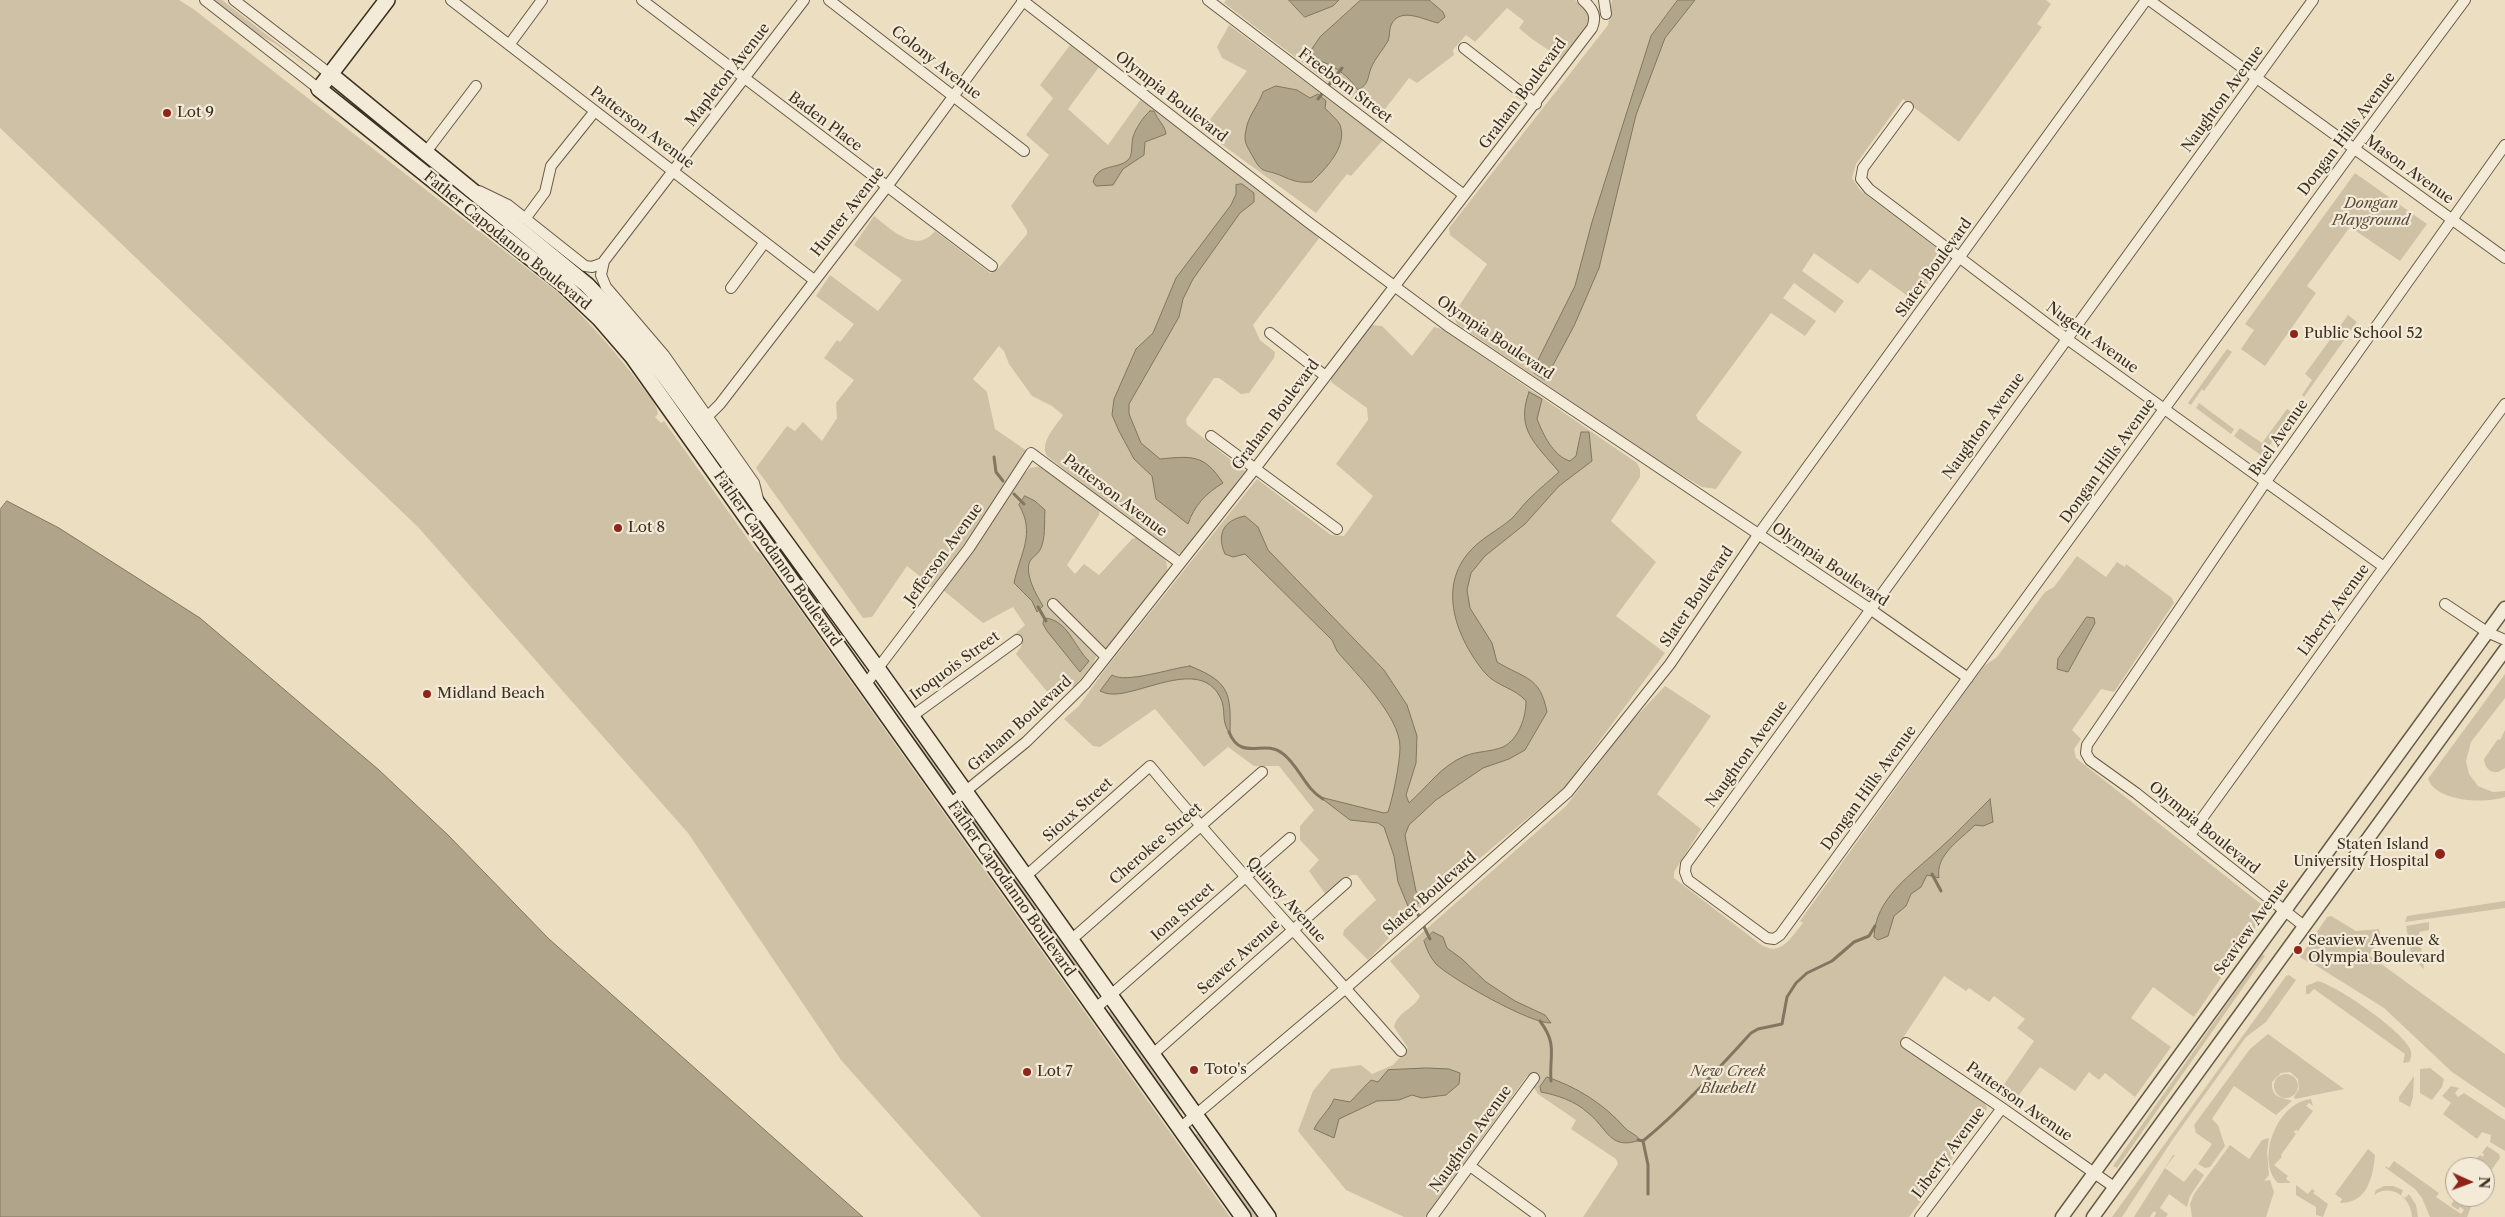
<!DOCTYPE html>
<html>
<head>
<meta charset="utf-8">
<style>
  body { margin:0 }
  #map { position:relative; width:2505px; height:1217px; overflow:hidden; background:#ecdfc1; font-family:"Libre Caslon Text",serif }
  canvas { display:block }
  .north { position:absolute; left:2445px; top:1157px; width:50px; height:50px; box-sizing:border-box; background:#f3ead7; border:1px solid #aaa08e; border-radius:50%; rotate:92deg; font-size:14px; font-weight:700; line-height:20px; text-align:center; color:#3c3020 }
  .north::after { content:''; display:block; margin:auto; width:18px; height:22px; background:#8f2418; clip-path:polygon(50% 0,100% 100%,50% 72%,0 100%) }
</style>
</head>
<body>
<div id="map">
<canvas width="2505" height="1217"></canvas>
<div class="north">N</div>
</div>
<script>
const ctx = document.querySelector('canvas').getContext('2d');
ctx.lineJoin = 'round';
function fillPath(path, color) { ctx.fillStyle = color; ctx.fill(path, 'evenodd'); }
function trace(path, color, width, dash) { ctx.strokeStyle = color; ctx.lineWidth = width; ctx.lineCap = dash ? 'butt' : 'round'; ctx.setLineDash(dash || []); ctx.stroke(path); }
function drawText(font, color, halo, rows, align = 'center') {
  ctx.font = font + ' "Libre Caslon Text",serif'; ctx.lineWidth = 4.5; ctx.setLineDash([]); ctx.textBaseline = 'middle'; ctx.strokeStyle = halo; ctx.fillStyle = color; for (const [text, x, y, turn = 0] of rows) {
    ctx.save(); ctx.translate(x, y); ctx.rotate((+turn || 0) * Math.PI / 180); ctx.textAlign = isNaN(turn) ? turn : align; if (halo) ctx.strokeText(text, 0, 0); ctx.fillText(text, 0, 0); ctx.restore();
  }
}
const green = new Path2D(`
  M0,0H179L192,8L556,291C588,320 616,352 642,387C648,395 657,404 658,414L655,417L661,423L664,421L757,552H759L1230,1217H981L841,1060L688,833L418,527L0,128Z
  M211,0H222L313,71L274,43L250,30Z
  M1226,0H1575L1591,15L1588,27L1562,60C1548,48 1532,41 1519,28L1524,21L1507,8L1475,42L1466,35L1453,50L1454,55L1417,83L1409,78L1379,117L1333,86L1224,3Z
  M1612,0H2046L2051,4L2037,24L2042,27L1959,142L1903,99L1856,164L1852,178L1860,190L1943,253L1945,261L1915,301L1870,269L1858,284L1814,253L1802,271L1844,301L1835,313L1794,283L1783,298L1816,321L1805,336L1771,313L1696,415L1698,420L1742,452L1716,489L1702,487L1670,468L1457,324L1453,315L1487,264L1450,235L1449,228L1608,25Z
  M1229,25L1383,140L1351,176L1347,174L1316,213L1202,130L1247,71L1222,58L1217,47Z
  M1070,45L1099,67L1068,109L1108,145L1141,99L1320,237L1253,325L1260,340L1275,352L1274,358L1249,393L1241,394L1219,378H1214L1186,419L1187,425L1246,472L1182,554L1168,551L1047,456C1039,443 1056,426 1063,415L1052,406L1032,396L1009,364L1004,351L999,346L973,379L987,392L995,429L1027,451L937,585L933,587H923L926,581L907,566L872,617L863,618L756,468L787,426L795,431L803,422L822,441L837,418L836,403L854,380L824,358L837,340L840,342L854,324L816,296L830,275L878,311L902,280L854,245L874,216C891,229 916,255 935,231L990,273L997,270L1027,234V230L1011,206L1049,155L1026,135L1053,98L1040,85Z
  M2355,173L2427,224L2400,261L2350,227L2307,286L2316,293L2265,366L2241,349L2254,330L2245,324Z
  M2348,315L2357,322L2304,397L2302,395L2312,380L2305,374Z
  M1372,325L1382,326L1412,356L1434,327L1442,329L1637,463L1640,469V477L1611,521L1656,562L1616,616L1665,653L1565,787L1406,920L1368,960L1343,935L1344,930L1376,900L1357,875H1351L1331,893L1326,895L1309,871L1319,860L1300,840V826L1314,810L1279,766H1254L1228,747L1204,767L1155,709L1100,747L1093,746L1064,719L1079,706L1106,668L1257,479L1331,535L1344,536L1373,496L1336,464L1368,420L1367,408L1331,382V372Z
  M2227,349L2232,352L2204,391L2202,389L2191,405L2188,403Z
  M2199,403L2234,429L2231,434L2196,408Z
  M2287,409L2293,413L2262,456L2234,436L2240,428L2262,443Z
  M1041,466L1100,509L1099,515L1067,565L1075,574L1084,564L1099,575L1132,539L1138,537C1150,547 1173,556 1166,574L1108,649L1099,647L1058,603L1048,602L1094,648L1097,655L1093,664L1074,687L1068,685L1054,700L1016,654L1022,645L1015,634L1025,625L1013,607L983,623L943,590L1025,473L1030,468Z
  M2077,556L2106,577L2117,562L2125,567L2126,564L2172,598L2174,603L2114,692L2101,689L2072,730L2081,739L2074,749L2076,758L2266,908L2265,914L2194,1017L2153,987L2131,1018L2171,1047L2135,1097L2105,1073L2099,1080L2089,1072L2075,1091L2040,1067L2013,1103L1998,1093L2034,1041L2017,1028L2025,1019L1994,996L1989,1002L1969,988L1966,991L1944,976L1899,1044L1984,1101L1987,1108L1984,1116L1909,1217H1583L1618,1164L1616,1159L1571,1129L1576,1120L1538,1094L1527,1076L1425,1217H1404L1346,1190L1298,1131L1313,1091L1331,1069L1361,1065L1372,1074L1393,1065L1408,1048L1394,1027C1397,1012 1414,1009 1420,996L1390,961L1566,806L1630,723L1665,686L1711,716L1657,794L1701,829L1674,872V878L1760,944C1781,958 1790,938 1803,923L1800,921L1973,681L1984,666L1997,657L2045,592L2054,587Z
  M2505,674V698L2471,742L2466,761L2469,774L2478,786L2493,792L2505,791V797C2485,804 2437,802 2428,779Z
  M878,690L952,785V789L949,790Z
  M2505,730V768L2498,772C2490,773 2485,768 2484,759L2498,739L2500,740Z
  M966,809L970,810L1096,989L1095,992L1093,993L964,812Z
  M2505,901V908L2405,922L2407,916Z
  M2331,916L2356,931L2379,929L2381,938L2369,955L2505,1054V1108L2452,1072L2384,1008L2312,963L2313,961L2309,960L2308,962L2300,957L2327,917Z
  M2429,922V930L2419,932L2424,969L2412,958L2406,926Z
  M2262,954L2265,956L2117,1168L2113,1166Z
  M2289,975L2296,980L2266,1022L2246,1037L2173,1139L2122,1217H2112L2286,976Z
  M2318,981C2339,987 2398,1028 2409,1047C2412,1052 2412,1057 2409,1062L2403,1063L2405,1054L2314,989L2309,994H2306V986Z
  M1110,1011L1114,1013L1182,1109L1177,1112L1108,1015Z
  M2268,1034L2344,1089L2295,1099L2294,1097L2299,1089L2298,1079L2290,1072L2281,1073L2272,1082C2271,1099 2283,1097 2292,1101L2276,1115L2234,1086L2212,1119L2218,1125L2225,1146L2210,1167L2205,1168L2198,1164L2212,1144L2196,1133L2194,1125L2250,1049Z
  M2430,1068L2444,1079L2442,1087L2432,1100L2420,1093V1069Z
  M2274 1086a12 12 0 1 1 24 0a12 12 0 1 1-24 0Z
  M2414,1076L2413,1097L2410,1107L2399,1101V1097Z
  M2451,1086L2459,1088L2455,1093L2458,1097L2464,1093L2505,1120V1151L2490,1142L2491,1135L2482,1132L2477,1139L2443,1114L2451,1103L2442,1096Z
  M2311,1099L2313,1106L2309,1103L2306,1106L2313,1111L2298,1131L2296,1130L2294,1132L2296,1134L2281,1155L2282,1157L2274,1165L2288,1176L2286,1179L2291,1183H2278C2255,1160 2277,1102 2311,1099Z
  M1196,1134H1200L1260,1217H1251L1195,1139Z
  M2269,1138L2267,1152L2269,1175L2264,1181L2270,1180L2274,1192L2266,1217H2192L2190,1204L2194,1194L2230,1145L2249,1159L2262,1140Z
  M2487,1146L2499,1154L2500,1158L2485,1179V1167H2477L2472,1162L2480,1155L2483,1157L2484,1154L2482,1153Z
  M2368,1149L2375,1155C2373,1178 2367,1203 2340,1203L2342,1199L2335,1194Z
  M2173,1155H2175L2165,1168L2184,1182L2195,1168L2204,1175L2190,1196L2187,1207L2169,1194L2160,1208L2168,1214L2166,1217H2154L2156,1213L2154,1211L2150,1217H2134Z
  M2394,1161L2439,1193L2436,1197L2461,1214L2464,1210L2460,1207L2458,1210L2451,1205L2456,1197H2475L2467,1217H2430L2422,1198L2415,1189L2386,1168L2385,1166L2389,1168Z
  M2296,1185L2308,1194L2312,1189L2315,1191L2313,1193L2328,1204L2323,1217L2316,1215V1207L2296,1195Z
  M2384,1186H2393L2403,1190L2401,1195L2405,1198L2409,1194L2416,1205L2418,1217H2412C2411,1197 2391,1183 2374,1195L2376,1190Z`);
const water = new Path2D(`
  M1289,0H1339L1333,6L1305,17Z
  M1361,0H1429L1443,12L1445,17L1438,23C1424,20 1400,6 1391,25C1389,30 1390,36 1388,41C1383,50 1375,58 1371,68C1367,79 1369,84 1358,90C1345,71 1329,63 1307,56L1320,37Z
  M1678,0H1695L1665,38L1636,115L1599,268L1574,326L1545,380L1534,373L1539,358L1575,286L1592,222L1651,36Z
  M1276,86L1297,90L1310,98L1318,94L1326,101L1325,108C1329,113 1338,120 1340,125C1348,147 1325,169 1312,182C1299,183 1293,181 1282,176C1264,168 1263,176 1252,155C1247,146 1243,142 1246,130C1248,116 1258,106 1263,92Z
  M1150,111H1154C1158,121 1165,125 1166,134L1145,142L1144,155L1123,169L1113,185L1096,186L1093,182C1098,163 1117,170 1128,160C1133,156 1131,144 1133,137C1136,128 1143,117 1150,111Z
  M1242,184L1254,193V202L1240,213L1193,279L1183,299L1179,317L1129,404V414L1141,443L1160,459C1192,456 1204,454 1223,483C1206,493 1194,506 1188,524L1156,499L1152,476L1134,459L1119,431L1112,415L1114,399L1136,349L1153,333L1176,278L1231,205L1236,194V185Z
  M1529,392L1542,399L1537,419C1543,434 1553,456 1570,461L1576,456L1581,432H1589L1592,461L1559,486L1525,524L1485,556L1471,573L1467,590L1470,608L1492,643L1497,662C1525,679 1540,676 1547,712L1525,750L1509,759L1483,768L1436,800L1409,825L1405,835L1406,841L1416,891L1422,900L1410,911L1398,882L1394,856L1384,827L1378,823L1350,820L1320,797L1384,813L1388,812C1393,797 1400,763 1400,747C1400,716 1356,674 1337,651L1332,640L1245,554L1233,557L1225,554C1216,534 1224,520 1245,516L1258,527L1268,550L1384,670L1407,705L1417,736L1416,763L1406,795L1409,803C1427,787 1442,765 1465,756C1477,751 1491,752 1503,747C1519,739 1526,717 1526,701C1515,688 1496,686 1485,673C1457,639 1436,587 1471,550C1482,538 1498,530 1510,520C1517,514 1522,506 1528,500C1538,490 1549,481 1559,472C1536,444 1515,430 1529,392Z
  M1025,496L1035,501L1045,510C1044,522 1046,539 1040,550C1038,554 1032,557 1030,561C1024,574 1037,596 1043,606L1037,612L1032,601L1014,583C1020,553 1036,534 1019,505Z
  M7,501L59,528L200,618L379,770L449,836L549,939L863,1217H0V510Z
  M2087,617L2094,618L2095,623L2068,672L2057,669L2058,659Z
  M1045,618C1068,620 1074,647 1089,661L1080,672L1047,631L1043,624Z
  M1190,666C1230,682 1231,693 1230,734C1220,720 1227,710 1220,697C1200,657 1140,696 1111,694C1107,694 1103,692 1100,691L1112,675C1125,684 1172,668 1190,666Z
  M1990,799L1993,822L1983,826L1975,825C1960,840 1935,855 1939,878L1927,875L1921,887L1911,894L1906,906L1894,916L1888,936L1878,940L1874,937C1875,898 1912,874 1938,850C1956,834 1973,816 1990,799Z
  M1433,932L1443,937L1447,948L1462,959L1486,982L1515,1001L1545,1015L1551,1023C1531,1024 1453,980 1436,964C1430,957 1427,950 1424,941Z
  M1427,1068L1449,1069L1460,1073L1459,1084L1446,1095L1422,1098L1412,1095L1399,1100L1377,1101L1339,1119L1334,1138L1314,1129C1320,1117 1329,1111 1334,1099L1350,1102L1371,1080L1378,1082L1388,1070Z
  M1547,1077C1577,1087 1604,1104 1625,1128C1630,1133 1636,1134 1640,1140C1609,1151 1608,1128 1587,1112C1575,1101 1557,1095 1541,1092L1540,1087Z`);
const stream = new Path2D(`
  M1318,99L1342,68
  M994,457L996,472L1003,481
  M1014,494L1024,504
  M1038,607L1046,621
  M1229,732C1241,762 1264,739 1282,753C1299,765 1304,788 1323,799
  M1932,874L1941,891
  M1413,904L1430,939
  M1540,1021C1558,1045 1549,1055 1551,1081
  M1638,1140L1643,1141C1682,1109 1716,1071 1751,1033L1758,1029L1782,1024L1787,997L1796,983L1807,973L1832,961L1854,942L1869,936L1875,926
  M1643,1141L1648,1165V1194`);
const minor = new Path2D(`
  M205,0L319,89
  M234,0L330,74
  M451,0L814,280
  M642,0L992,266
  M829,0L1024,151
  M1022,0L1308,222L1448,326L1870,609L1968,678
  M1208,0L1464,195
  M1604,0L1606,14
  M2149,0L2505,258
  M2313,0L1686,864L1685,872L1688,880L1767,938L1774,939L1780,935L2354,149L2465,0
  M509,45L542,0
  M1464,48L1536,104
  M1908,107L1863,168L1861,179L1869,189L2067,339L2384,567
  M426,152L476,86
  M479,191L508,205L585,266L592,267L603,263
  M525,219L545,192L551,166L595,111
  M731,288L765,242
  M1270,333L1324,375
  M703,421L720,404L886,188L1024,0
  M1211,436L1337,529
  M758,499L754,483L664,355L606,287L601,275L604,261L804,0
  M1053,604L1106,657
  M2445,604L2487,632L2505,640
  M866,684L969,548L1031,453L1180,563
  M911,717L1017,640
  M950,804L1026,742L1085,684L1254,470L1592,28C1597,16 1593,9 1583,0
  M2190,835L2373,582L2505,404
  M1026,876L1150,766C1231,864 1318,956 1401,1051
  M2304,926L2136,793L2090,760L2086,753L2087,745L2265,483L2505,145
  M1071,940L1262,772
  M1096,1008L1290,838
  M1906,1043L2002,1108L2114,1187
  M1153,1054L1346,883
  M1180,1128L1346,988L1568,792L1670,664L1758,535L2146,0
  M1470,1166L1540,1217
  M1432,1217L1534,1078
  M1920,1217L2002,1108`);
const tertiary = new Path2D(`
  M2062,1217L2505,608
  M2093,1217L2505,650`);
const secondary = new Path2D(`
  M387,0L319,89L563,284L600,319L632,356L1243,1217
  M330,74L587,285L623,323L656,364L877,668L1268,1217`);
const markers = [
  [167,113,5,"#8f2418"],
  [2294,334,5,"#8f2418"],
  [618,528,5,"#8f2418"],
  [427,694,5,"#8f2418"],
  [2440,854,6,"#8f2418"],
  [2298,950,5,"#8f2418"],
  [1194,1070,5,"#8f2418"],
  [1027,1072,5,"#8f2418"]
];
const streetNames = [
  ["Colony Avenue",936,63,38],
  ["Mapleton Avenue",728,75,-52],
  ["Freeborn Street",1345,86,37],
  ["Graham Boulevard",1523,94,-53],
  ["Olympia Boulevard",1171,97,38],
  ["Naughton Avenue",2223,99,-54],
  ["Baden Place",825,122,37],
  ["Patterson Avenue",642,128,37],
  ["Dongan Hills Avenue",2347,134,-53],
  ["Mason Avenue",2409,170,36],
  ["Hunter Avenue",848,212,-52],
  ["Father Capodanno Boulevard",507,241,39],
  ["Slater Boulevard",1934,268,-54],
  ["Olympia Boulevard",1495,338,34],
  ["Nugent Avenue",2092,338,36],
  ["Graham Boulevard",1276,415,-53],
  ["Naughton Avenue",1984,426,-54],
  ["Buel Avenue",2279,438,-55],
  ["Dongan Hills Avenue",2108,461,-54],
  ["Patterson Avenue",1115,496,37],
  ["Jefferson Avenue",944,554,-54],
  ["Father Capodanno Boulevard",777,559,55],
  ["Olympia Boulevard",1830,565,34],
  ["Slater Boulevard",1697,597,-56],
  ["Liberty Avenue",2334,610,-54],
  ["Iroquois Street",955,666,-36],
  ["Graham Boulevard",1020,724,-42],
  ["Naughton Avenue",1747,754,-54],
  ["Dongan Hills Avenue",1869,788,-54],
  ["Sioux Street",1078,810,-42],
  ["Olympia Boulevard",2204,828,39],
  ["Cherokee Street",1156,844,-41],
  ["Father Capodanno Boulevard",1011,889,55],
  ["Slater Boulevard",1430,894,-41],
  ["Quincy Avenue",1286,900,48],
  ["Iona Street",1183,912,-42],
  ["Seaview Avenue",2252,927,-54],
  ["Seaver Avenue",1239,957,-42],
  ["Patterson Avenue",2019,1102,35],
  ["Naughton Avenue",1471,1139,-54],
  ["Liberty Avenue",1949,1153,-53]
];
const poiNames = [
  ["Lot 9",177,113],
  ["Public School 52",2304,334],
  ["Lot 8",628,528],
  ["Midland Beach",437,694],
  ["Staten Island",2429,845,"right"],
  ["University Hospital",2429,862,"right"],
  ["Seaview Avenue &",2308,941],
  ["Olympia Boulevard",2308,958],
  ["Toto's",1204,1070],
  ["Lot 7",1037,1072]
];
const parkNames = [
  ["Dongan",2371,204],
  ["Playground",2371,221],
  ["New Creek",1728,1072],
  ["Bluebelt",1728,1089]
];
fillPath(green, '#cec1a6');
fillPath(water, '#b0a48a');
trace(water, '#827660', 1);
trace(stream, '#827660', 3);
trace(minor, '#685c48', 12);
trace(tertiary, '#685c48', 15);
trace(secondary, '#3c3020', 18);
trace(minor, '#f3ead7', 10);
trace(tertiary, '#f3ead7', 12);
trace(secondary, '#f3ead7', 15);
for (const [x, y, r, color] of markers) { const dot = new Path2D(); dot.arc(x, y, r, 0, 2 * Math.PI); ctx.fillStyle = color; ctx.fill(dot); trace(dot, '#f3ead7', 2); }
drawText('15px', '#3c3020', '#f3ead7', streetNames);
drawText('15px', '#3c3020', '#f3ead7', poiNames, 'left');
drawText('italic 15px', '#594d3b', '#f3ead7', parkNames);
</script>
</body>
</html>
